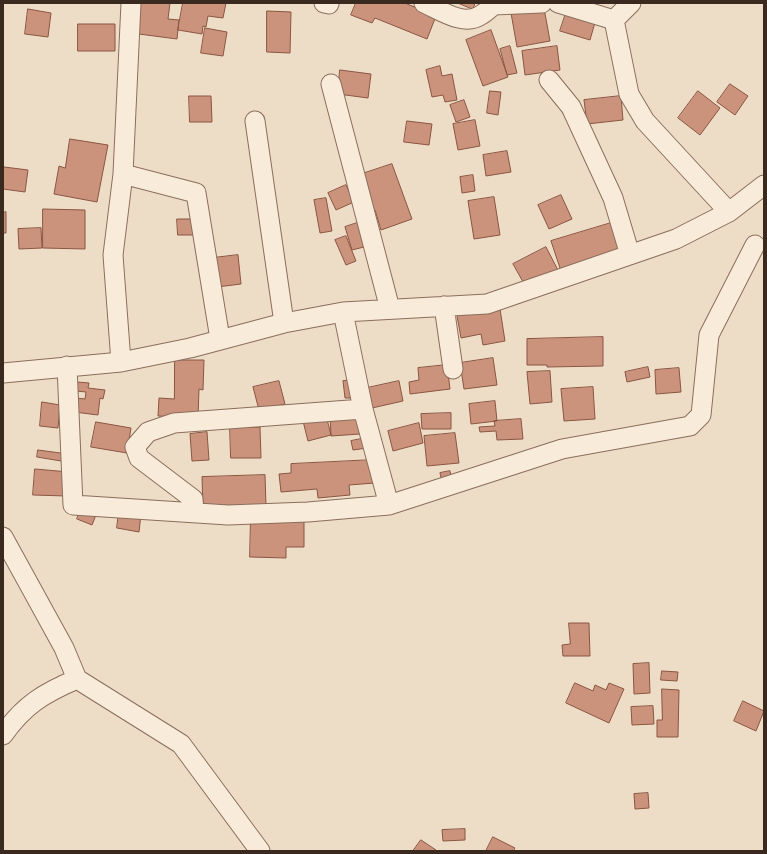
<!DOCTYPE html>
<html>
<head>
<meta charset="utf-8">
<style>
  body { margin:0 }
  #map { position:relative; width:767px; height:854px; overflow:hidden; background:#eeddc6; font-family:"Zilla Slab",serif }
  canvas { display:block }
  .frame { position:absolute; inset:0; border:4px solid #3a291f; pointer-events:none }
</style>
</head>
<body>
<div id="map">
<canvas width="767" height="854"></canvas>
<div class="frame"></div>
</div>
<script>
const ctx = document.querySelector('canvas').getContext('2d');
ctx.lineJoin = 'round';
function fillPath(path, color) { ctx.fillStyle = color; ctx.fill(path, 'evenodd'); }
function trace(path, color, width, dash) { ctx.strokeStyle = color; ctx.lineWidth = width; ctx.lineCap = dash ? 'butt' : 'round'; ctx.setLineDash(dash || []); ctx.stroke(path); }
const building = new Path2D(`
  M139,3H170L168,19L179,20L177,39L131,33Z
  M183,3H226L223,18L208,16L206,27L203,26L202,34L178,30Z
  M356,3H405L436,16L427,39L375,18L372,23L351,15Z
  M458,3H475L473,9Z
  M544,8L550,41L517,47L511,13Z
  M28,9L51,13L48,37L25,34Z
  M567,10L596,19L590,40L560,31Z
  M267,11L291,12L290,53L267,52Z
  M78,24H115V51H78Z
  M205,28L227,32L223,56L201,53Z
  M491,30L508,77L483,86L466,40Z
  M510,46L517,73L507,75L500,49Z
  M557,46L560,70L525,75L522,51Z
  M440,66L442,76L452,74L457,100L445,102L443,95L432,97L426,70Z
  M340,70L371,74L368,98L338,94Z
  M730,84L748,96L735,115L717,102Z
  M490,91L501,92L498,115L487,113Z
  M698,91L720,108L700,135L678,118Z
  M189,96H211L212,122H190Z
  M621,96L623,120L587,124L584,100Z
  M464,100L470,117L456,122L450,105Z
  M475,120L480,146L458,150L453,124Z
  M407,121L432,124L429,145L404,142Z
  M70,139L108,145L97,202L54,194L59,166L65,168Z
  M507,151L511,172L486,176L483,155Z
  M392,164L412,219L381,230L375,210L371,212L359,175Z
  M4,167L28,170L25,192L3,189Z
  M473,175L475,191L462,193L460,177Z
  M346,185L354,202L336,210L328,193Z
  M561,195L572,219L549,229L538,205Z
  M494,197L500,235L474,239L468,201Z
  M326,198L332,231L320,233L314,200Z
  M43,209L85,210V249L43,248Z
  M6,212V233H3V213Z
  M177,219H195V235H178Z
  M360,222L368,246L352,250L345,227Z
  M611,223L621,251L561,271L551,241Z
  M41,228L42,248L19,249L18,229Z
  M346,236L356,261L346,265L335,240Z
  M546,247L559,272L527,289L513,264Z
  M238,255L241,284L217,287L213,258Z
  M500,309L505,341L483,345L481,334L461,338L456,310Z
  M603,337V366L547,367V365H527V339Z
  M493,358L497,385L464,389L460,363Z
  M175,360H204L203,390L199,389L198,418L158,416L159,398L174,399Z
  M447,365L450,389L410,394L409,382L419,380L418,368Z
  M648,367L650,377L627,382L625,372Z
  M679,368L681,392L656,394L655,370Z
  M550,371L552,402L530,404L527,372Z
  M354,380L355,398H345L343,381Z
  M279,381L285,404L259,410L253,387Z
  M399,381L403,401L372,408L367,388Z
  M77,382L89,383L88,388L105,390L103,399L100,398L98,415L74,412L76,398L85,399L86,392L76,391Z
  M593,387L595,419L564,421L561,389Z
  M495,401L497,421L471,424L469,404Z
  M42,402L60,405L58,428L40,426Z
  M451,413V429H422L421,414Z
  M359,414L360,434L331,436L330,416Z
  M326,415L331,435L308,441L303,421Z
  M521,419L523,439L497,440L496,431L480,432L479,427L495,426L494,421Z
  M96,422L131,428L127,453L91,447Z
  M419,423L423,443L393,451L388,431Z
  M230,427H260L261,458H231Z
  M207,432L209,460L192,461L190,434Z
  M455,433L459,463L427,466L424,436Z
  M366,438L367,448L353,450L351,441Z
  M38,450L68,454L67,462L37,457Z
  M373,460L375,483L349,485L350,495L318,498L317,489L281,492L279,474L291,473V464Z
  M35,469L69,472L67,496L33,495Z
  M450,471L452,480L442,482L440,473Z
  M265,475L266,506L203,508L202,477Z
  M81,509L96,515L92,525L77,519Z
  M119,511L141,514L139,532L117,528Z
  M251,516L304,517V547H286V558L250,557Z
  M569,623H589L590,656H563L562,645L570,644Z
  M649,663L650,693L634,694L633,664Z
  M662,671L678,672L677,681L661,680Z
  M575,683L593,691L595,685L606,690L609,683L624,689L609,723L566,703Z
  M662,689L679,690L678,737H657V720H662Z
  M743,701L764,711L756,731L734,721Z
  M653,706L654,724L632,725L631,707Z
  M648,793L649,808L635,809L634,794Z
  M465,829V840L443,841L442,830Z
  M493,837L515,848L513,851H486Z
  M421,840L436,850L435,851H413Z`);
const street = new Path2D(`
  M324,3L329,4
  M424,3C440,10 464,27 481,15C486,12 490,8 494,5
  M491,3L494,5L542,3
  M558,3L614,20
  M614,20L629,94L645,121L729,212
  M614,20L631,3
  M549,80L571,107L613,198L630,255
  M331,84L390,309
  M255,121L284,323
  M123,174L196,193L220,339
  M444,306L453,369
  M343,312L363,409L389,505
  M121,362L113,255L123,174L131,3
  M67,366L73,505L228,515L308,512L389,505L562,449L690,426L701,415L709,335L755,245
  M3,373L121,362L190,348L284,323L343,312L487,304L676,239L729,212L764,185
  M194,512L193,499L139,458L135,447L148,432L174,423L363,409
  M3,537L64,648L77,679
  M3,735C24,705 44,693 77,679L181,744L260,851`);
fillPath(building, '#cc937c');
trace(building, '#895542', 1);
trace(street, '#8a6e5c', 21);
trace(street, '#f9ebd9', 19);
</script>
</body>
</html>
